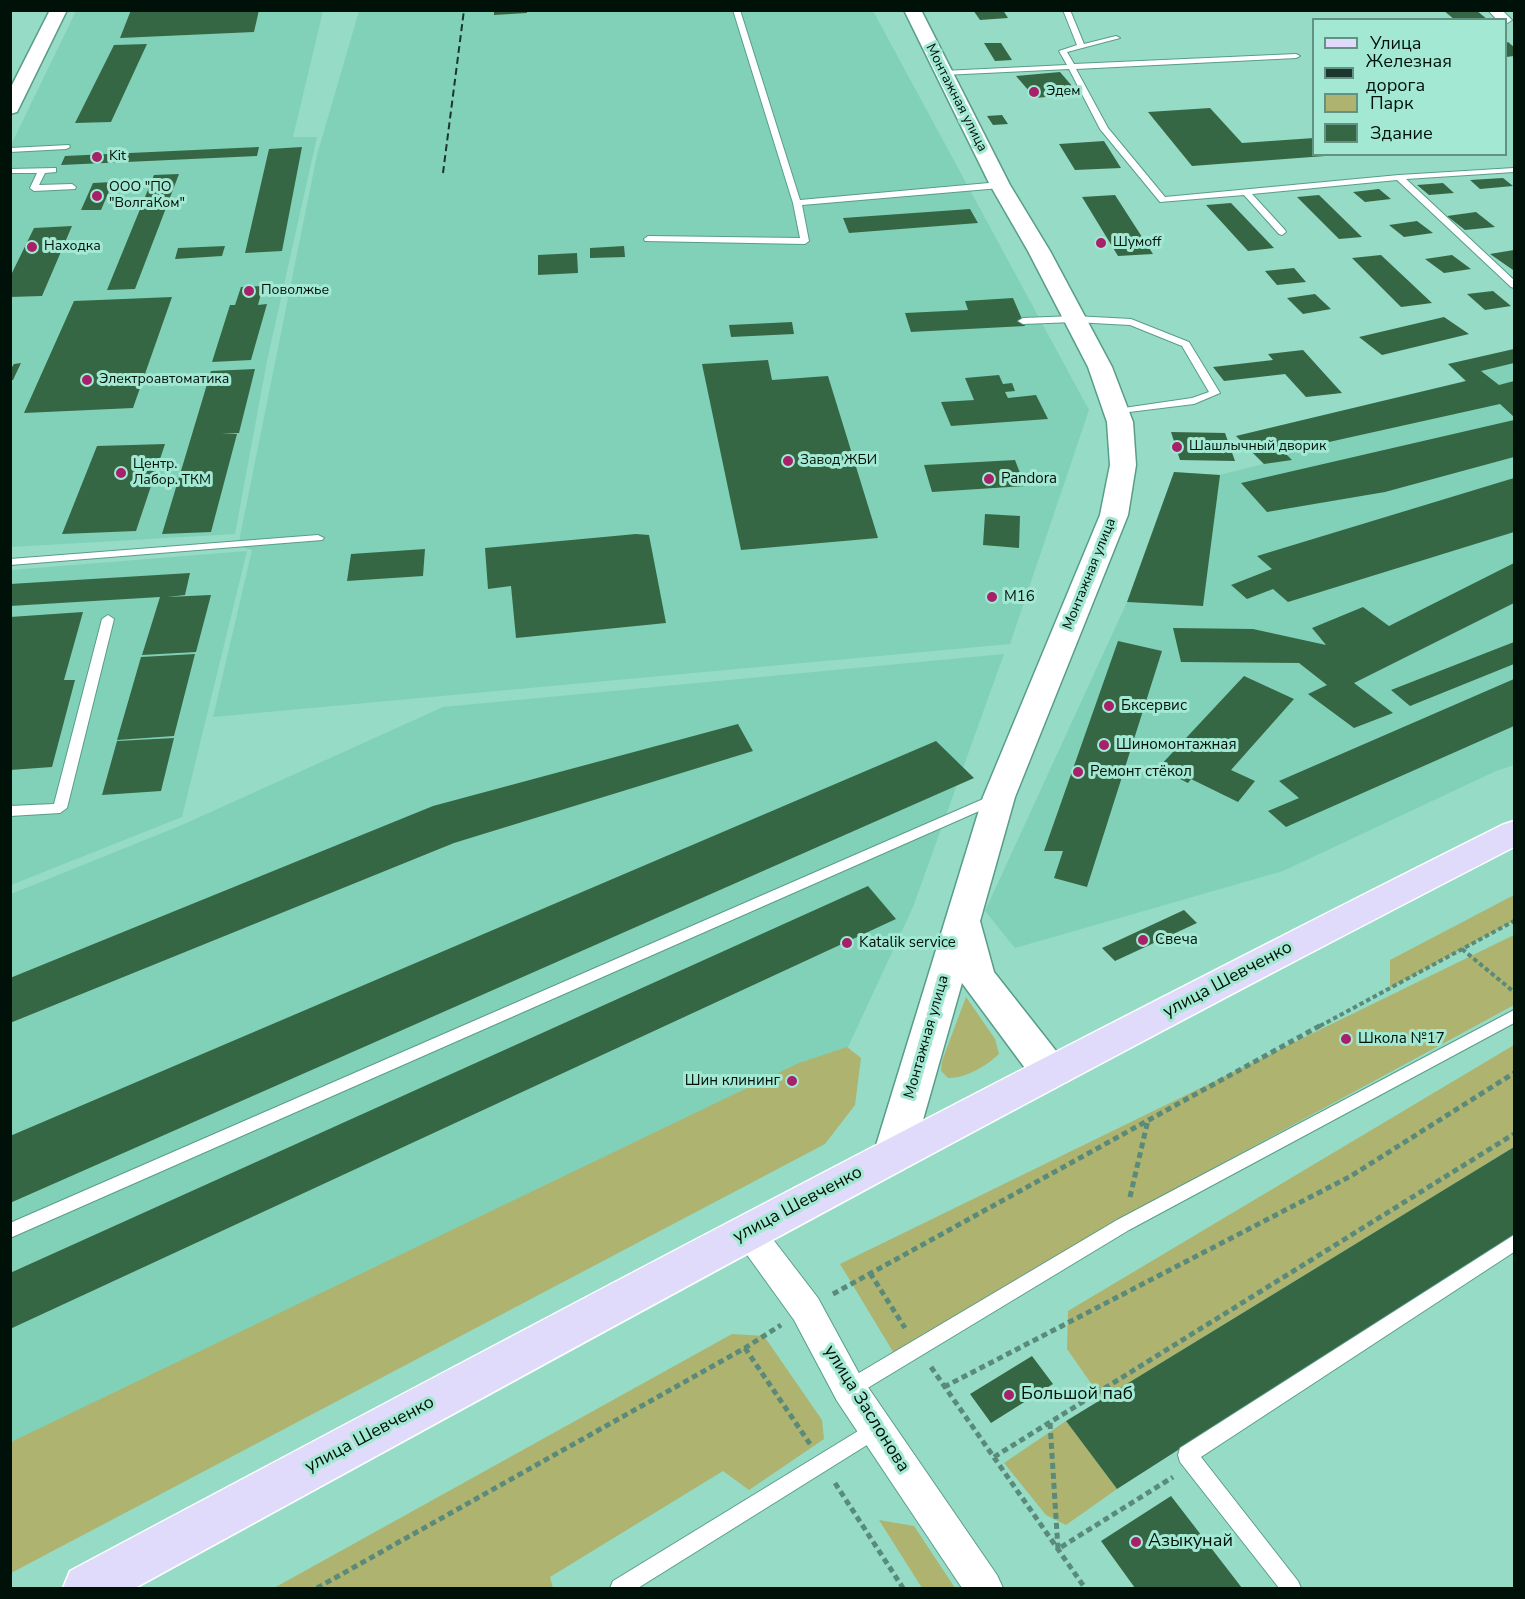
<!DOCTYPE html>
<html>
<head>
<meta charset="utf-8">
<style>
  body { margin:0 }
  #map { position:relative; width:1525px; height:1599px; overflow:hidden; background:#95dbc5; font-family:"Nunito Sans",sans-serif }
  canvas { display:block }
  .frame { position:absolute; inset:0; border:12px solid #00110a; pointer-events:none }
  .legend { position:absolute; left:1312px; top:18px; width:195px; height:138px; box-sizing:border-box; background:#a2e8d2; border:2px solid #619282; margin:0; padding:8px 10px; list-style:none; font-size:18px; color:#00110a }
  .legend li { display:flex; align-items:center; gap:12px; height:30px }
  .legend b { width:30px; border:2px solid #619282 }
</style>
</head>
<body>
<div id="map">
<canvas width="1525" height="1599"></canvas>
<div class="frame"></div>
<ul class="legend">
<li><b style="height:8px;background:#e0dbfa"></b>Улица</li>
<li><b style="height:8px;background:#1c362d"></b>Железная дорога</li>
<li><b style="height:16px;background:#aeb370"></b>Парк</li>
<li><b style="height:16px;background:#366745"></b>Здание</li>
</ul>
</div>
<script>
const ctx = document.querySelector('canvas').getContext('2d');
ctx.lineJoin = 'round';
function fillPath(path, color) { ctx.fillStyle = color; ctx.fill(path, 'evenodd'); }
function trace(path, color, width, dash) { ctx.strokeStyle = color; ctx.lineWidth = width; ctx.lineCap = dash ? 'butt' : 'round'; ctx.setLineDash(dash || []); ctx.stroke(path); }
function drawText(font, color, halo, rows, align = 'center') {
  ctx.font = font + ' "Nunito Sans",sans-serif'; ctx.lineWidth = 6; ctx.setLineDash([]); ctx.textBaseline = 'middle'; ctx.strokeStyle = halo; ctx.fillStyle = color; for (const [text, x, y, turn = 0] of rows) {
    ctx.save(); ctx.translate(x, y); ctx.rotate((+turn || 0) * Math.PI / 180); ctx.textAlign = isNaN(turn) ? turn : align; if (halo) ctx.strokeText(text, 0, 0); ctx.fillText(text, 0, 0); ctx.restore();
  }
}
const built = new Path2D(`
  M76,11H323L293,137H317L267,361L235,534L11,547L10,147Z
  M359,11H873L1089,410L1010,644L213,717L252,550L238,546L317,155Z
  M1514,349V765L1496,771L1283,871L1015,948L985,911L1127,602L1174,472L1220,475L1263,464L1236,436L1465,381L1448,364Z
  M247,551L182,817L11,885V570Z
  M1004,654L913,907L836,1073L11,1471V894L182,825L443,707Z`);
const green = new Path2D(`
  M1514,895V921L1390,988V960Z
  M1514,935V1005L1125,1216L895,1355L840,1264Z
  M966,997L995,1039L999,1054C986,1066 967,1078 948,1078L941,1071L942,1061Z
  M1514,1045V1147L1102,1399L1067,1349L1068,1311Z
  M847,1047L861,1058L855,1105L825,1144L11,1573V1442L799,1063Z
  M732,1334L764,1336L822,1420L824,1439L749,1490L723,1471L550,1577L553,1588H274Z
  M1066,1421L1117,1489L1066,1525L1046,1515L1004,1463Z
  M879,1520L914,1526L955,1588H922Z`);
const building = new Path2D(`
  M131,10H259L254,32L120,38Z
  M494,10H527V13L494,15Z
  M973,10H1003L1008,18L980,20Z
  M1443,10H1476L1488,20H1455Z
  M1508,42L1514,47V56L1506,57V43Z
  M984,43H1001L1012,60L995,61Z
  M147,44L111,122L75,123L114,45Z
  M1060,72L1079,94L1035,98L1016,76Z
  M1210,108L1242,143L1314,138V154L1325,156L1192,166L1148,112Z
  M1002,115L1008,124L993,125L987,116Z
  M1104,141L1121,168L1075,170L1059,144Z
  M259,147L257,156L61,165L65,156Z
  M302,147L282,251L245,253L269,149Z
  M179,174L135,289L107,290L154,175Z
  M1503,178L1513,186L1480,189L1470,180Z
  M113,182L101,210H81L93,183Z
  M1443,183L1454,193L1429,195L1417,185Z
  M1379,189L1391,199L1365,202L1353,192Z
  M1115,195L1153,254L1118,256L1082,197Z
  M1319,195L1362,237L1339,239L1297,197Z
  M1231,203L1274,248L1248,251L1206,205Z
  M970,209L978,223L849,233L843,218Z
  M1476,212L1495,227L1465,230L1447,216Z
  M1417,221L1433,233L1404,237L1389,225Z
  M72,226L42,296L10,297V277L34,228Z
  M225,246L222,256L175,259L178,248Z
  M624,246L625,257L590,258V248Z
  M1514,250L1513,270L1490,254Z
  M577,253L578,273L538,275V255Z
  M1381,255L1432,303L1401,307L1352,258Z
  M1452,255L1471,269L1444,273L1425,259Z
  M1294,268L1306,282L1277,285L1265,271Z
  M263,286L258,305L267,304L251,360L212,362L230,305H235L241,287Z
  M1493,291L1511,306L1485,310L1467,294Z
  M1315,294L1331,309L1303,314L1287,298Z
  M172,297L133,408L24,413L74,301Z
  M1013,298L1025,326L911,332L905,313L968,310L965,301Z
  M1444,317L1469,334L1382,355L1359,337Z
  M792,322L794,334L731,337L729,325Z
  M1514,349V363L1481,371L1499,385L1514,381V417L1500,404L1284,452L1292,460L1264,464L1236,436L1466,381L1448,364Z
  M1303,350L1342,393L1306,397L1285,374L1224,381L1213,367L1273,360L1268,354Z
  M768,360L772,380L828,376L878,538L741,550L702,364Z
  M21,363L13,380H10V370L14,364Z
  M255,369L239,433L221,434H237L211,532L162,534L211,371Z
  M999,375L1003,384L1012,383L1015,391L1005,392L1008,398L1036,395L1048,419L951,426L941,402L974,400L965,378Z
  M1514,420V457L1385,492L1267,512L1241,483Z
  M1171,432L1225,433L1235,461L1180,460Z
  M165,444L136,531L62,534L97,446Z
  M1015,460L1025,486L932,492L924,465Z
  M1174,472L1220,475L1203,606L1127,602Z
  M1514,478V532L1288,602L1273,589L1247,599L1231,585L1272,569L1257,556Z
  M985,514L1020,516L1019,548L983,545Z
  M636,534L649,535L666,623L516,638L511,586L488,589L485,548Z
  M425,549L423,576L347,581L351,554Z
  M1514,563V603L1354,683L1393,713L1354,728L1308,694L1327,685L1299,663L1181,662L1173,628L1253,629L1326,645L1312,628L1363,607L1389,626Z
  M190,573L185,595L167,597L211,595L196,652L142,655L160,597L10,606V584Z
  M83,612L64,680H75L52,767L10,770V617Z
  M1118,641L1162,651L1087,887L1054,878L1063,851H1044Z
  M1514,642V664L1410,706L1391,690Z
  M195,654L174,736L117,740L141,657Z
  M1244,676L1294,699L1231,770L1255,781L1238,802L1191,779L1188,783L1158,768Z
  M1514,679V726L1286,827L1268,811L1299,798L1279,781Z
  M738,724L753,751L454,843L10,1023V978L433,806Z
  M174,738L161,791L102,795L117,741Z
  M936,741L974,778L10,1203V1136Z
  M868,886L896,919L10,1329V1273Z
  M1184,910L1197,923L1115,961L1102,948Z
  M1514,1147V1235L1117,1489L1066,1421Z
  M1032,1356L1053,1384L991,1423L970,1394Z
  M1171,1496L1242,1588H1135L1101,1541Z`);
const pathFar1 = new Path2D(`
  M1462,949L1514,992
  M1320,1026L1514,921`);
const path = new Path2D(`
  M1130,1197L1148,1120
  M870,1273L905,1328
  M833,1294L1323,1024
  M745,1348L810,1444
  M931,1367L1085,1588
  M944,1387L1351,1176L1514,1073
  M1050,1423L1058,1549L1173,1477
  M994,1457L1514,1134
  M835,1483L903,1588
  M317,1588L745,1348L781,1325`);
const service = new Path2D(`
  M733,10H740L800,200L1000,182L1004,185L1000,188L802,205L809,241L805,244L645,241L644,239L648,236L800,238L793,203Z
  M1063,10H1070L1084,44L1116,36L1120,38L1067,52L1074,64L1296,54L1300,56L1296,58L1076,69L1108,128L1165,197L1399,175L1514,168V172L1406,179L1514,280V288L1511,287L1397,180L1252,194L1285,230L1286,232L1282,235L1279,234L1244,195L1160,202L1100,129L1069,69L943,75L939,73L943,71L1067,65L1059,51L1077,45Z
  M69,145L70,147L66,149L10,152V148Z
  M56,168V172L45,173L39,185L72,184L76,187L75,189L34,191L30,188L37,173H10V169Z
  M1074,316L1131,319L1189,342L1220,393L1194,404L1113,414V410L1117,409L1192,398L1209,392L1182,346L1130,325L1074,322L1023,324L1018,321L1023,318Z
  M318,535L324,538L322,540L10,565V559Z
  M108,615L114,619L67,808L60,813L10,816V806L54,804L102,619Z
  M997,793L1004,798L1002,801L10,1238V1223Z
  M1514,1010V1023L1129,1230L856,1395L849,1398L842,1395L840,1389L842,1383L1117,1220Z
  M1514,1235V1252L1201,1457L1298,1581L1301,1588H1279L1180,1462L1178,1455L1180,1448Z
  M876,1420L883,1423L885,1429L883,1435L638,1588H610L613,1581Z`);
const minor = new Path2D(`
  M1488,10H1502L1512,20L1506,24V20H1497Z
  M748,1217L759,1221L818,1298L861,1377L997,1575L1003,1588H962L837,1401L794,1320L737,1241L732,1231L737,1221Z`);
const tertiary = new Path2D(`
  M50,10H67L19,108L17,112L10,114V89Z
  M904,10H921L1010,185L1050,251L1112,367L1133,422L1136,465L1128,515L1015,797L980,921L994,972L1064,1061L1069,1072L1064,1083L1050,1088L1036,1083L962,983L913,1155L907,1167L893,1172L879,1167L873,1155L983,797L1100,515L1110,465L1107,422L1088,367L1028,251L990,185Z`);
const primary = new Path2D(`
  M1514,821V847C1050,1086 593,1337 135,1588H63L70,1571C545,1318 1021,1066 1502,825Z`);
const rail = new Path2D(`
  M443,173L464,10`);
const markers = [
  [1034,92,6,"#a6206a"],
  [97,157,6,"#a6206a"],
  [97,196,6,"#a6206a"],
  [1101,243,6,"#a6206a"],
  [32,247,6,"#a6206a"],
  [249,291,6,"#a6206a"],
  [87,380,6,"#a6206a"],
  [1177,447,6,"#a6206a"],
  [788,461,6,"#a6206a"],
  [121,473,6,"#a6206a"],
  [989,479,6,"#a6206a"],
  [992,597,6,"#a6206a"],
  [1109,706,6,"#a6206a"],
  [1104,745,6,"#a6206a"],
  [1078,772,6,"#a6206a"],
  [1143,940,6,"#a6206a"],
  [847,943,6,"#a6206a"],
  [1346,1039,6,"#a6206a"],
  [792,1081,6,"#a6206a"],
  [1009,1395,6,"#a6206a"],
  [1136,1542,6,"#a6206a"]
];
const farPoinames = [
  ["Эдем",1046,92],
  ["Kit",109,157],
  ["ООО \"ПО",109,188],
  ["\"ВолгаКом\"",109,204],
  ["Шумоff",1113,243],
  ["Находка",44,247],
  ["Поволжье",261,291],
  ["Электроавтоматика",99,380],
  ["Шашлычный дворик",1189,447],
  ["Завод ЖБИ",800,461],
  ["Центр.",133,465],
  ["Лабор. ТКМ",133,481]
];
const farStreetnames = [
  ["Монтажная улица",956,98,63],
  ["Монтажная улица",1090,574,-68]
];
const poiNames = [
  ["Pandora",1001,479],
  ["М16",1004,597],
  ["Бксервис",1121,706],
  ["Шиномонтажная",1116,745],
  ["Ремонт стёкол",1090,772],
  ["Свеча",1155,940],
  ["Katalik service",859,943],
  ["Школа №17",1358,1039],
  ["Шин клининг",780,1081,"right"]
];
const streetNames = [
  ["Монтажная улица",927,1037,-74]
];
const nearStreetnames = [
  ["улица Шевченко",1228,980,-28],
  ["улица Шевченко",798,1205,-28],
  ["улица Заслонова",866,1409,58],
  ["улица Шевченко",370,1435,-28]
];
const nearPoinames = [
  ["Большой паб",1021,1395],
  ["Азыкунай",1148,1542]
];
fillPath(built, '#80d1b8');
fillPath(green, '#aeb370');
fillPath(building, '#366745');
trace(service, '#589d89', 2);
trace(minor, '#589d89', 2);
trace(tertiary, '#589d89', 3);
trace(primary, '#fff', 3);
trace(pathFar1, '#598a7a', 4, [4.5, 3]);
trace(path, '#598a7a', 5, [6, 4]);
fillPath(service, '#fff');
fillPath(minor, '#fff');
fillPath(tertiary, '#fff');
fillPath(primary, '#e0dbfa');
trace(rail, '#1c362d', 2, [7, 4]);
for (const [x, y, r, color] of markers) { const dot = new Path2D(); dot.arc(x, y, r, 0, 2 * Math.PI); ctx.fillStyle = color; ctx.fill(dot); trace(dot, '#a2e8d2', 2); }
drawText('14px', '#00110a', '#a2e8d2', farPoinames, 'left');
drawText('14px', '#00110a', '#a2e8d2', farStreetnames);
drawText('15px', '#00110a', '#a2e8d2', poiNames, 'left');
drawText('15px', '#00110a', '#a2e8d2', streetNames);
drawText('18px', '#00110a', '#a2e8d2', nearStreetnames);
drawText('18px', '#00110a', '#a2e8d2', nearPoinames, 'left');
</script>
</body>
</html>
